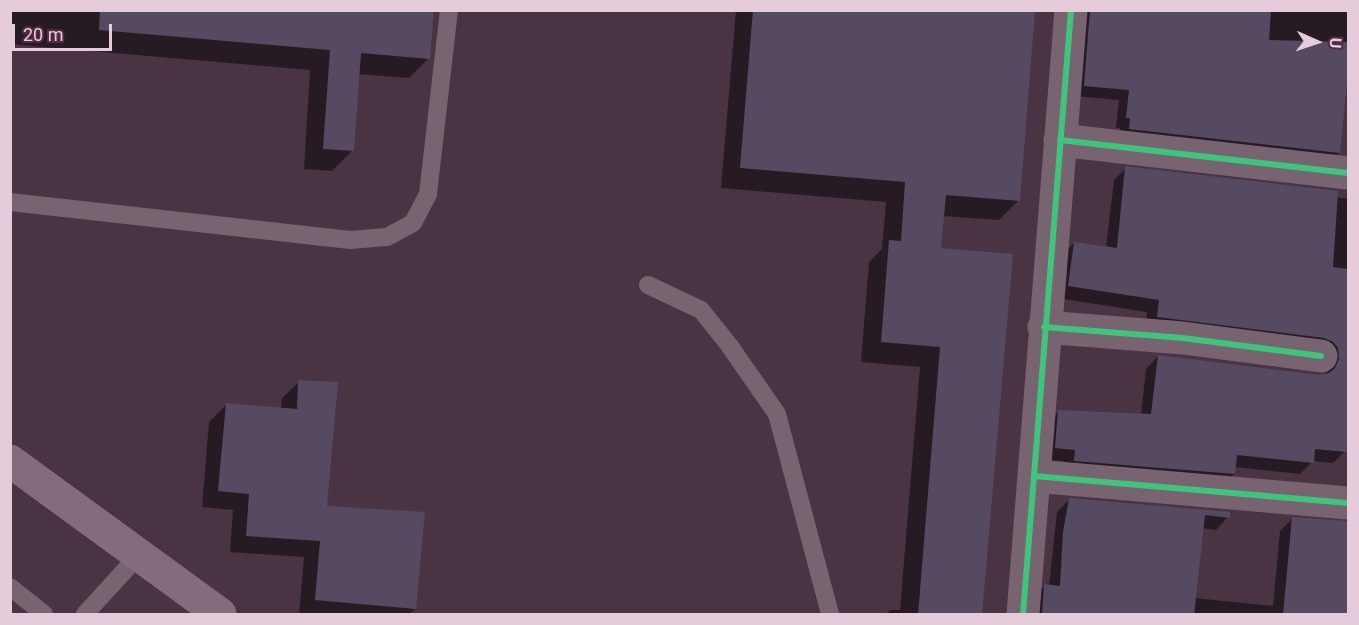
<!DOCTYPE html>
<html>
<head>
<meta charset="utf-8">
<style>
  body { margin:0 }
  #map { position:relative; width:1359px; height:625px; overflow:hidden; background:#4a3342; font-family:Roboto,sans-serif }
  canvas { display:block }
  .frame { position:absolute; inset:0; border:12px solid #e6cbdb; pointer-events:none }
  .north { position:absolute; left:1287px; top:12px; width:60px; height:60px; -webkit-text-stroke:4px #532a45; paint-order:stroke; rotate:93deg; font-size:16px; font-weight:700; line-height:24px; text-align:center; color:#e6cbdb }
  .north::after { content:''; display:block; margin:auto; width:21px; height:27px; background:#e6cbdb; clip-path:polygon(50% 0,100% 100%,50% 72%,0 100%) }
  .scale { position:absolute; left:12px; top:24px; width:100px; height:27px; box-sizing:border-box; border:3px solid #e6cbdb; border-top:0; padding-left:8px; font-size:18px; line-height:21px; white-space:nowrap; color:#e6cbdb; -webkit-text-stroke:4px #532a45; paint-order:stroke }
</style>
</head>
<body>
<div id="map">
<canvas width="1359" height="625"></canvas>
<div class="frame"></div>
<div class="north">U</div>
<div class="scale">20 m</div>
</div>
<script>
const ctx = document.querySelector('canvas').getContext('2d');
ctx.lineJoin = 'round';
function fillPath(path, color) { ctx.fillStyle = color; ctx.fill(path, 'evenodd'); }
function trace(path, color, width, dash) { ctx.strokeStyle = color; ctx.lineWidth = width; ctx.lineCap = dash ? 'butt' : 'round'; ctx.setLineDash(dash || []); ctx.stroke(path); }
const shadow = new Path2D(`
  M10,10H433L429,58L409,78L358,74L352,151L332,171L304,169L310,70L10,44Z
  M736,10H1034L1019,200L999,220L943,216L940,250L982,614H886L891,610H900L920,367L861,362L869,262L882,249L886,202L721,188Z
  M1081,10H1348V73L1346,76L1339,153L1328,163L1119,139L1120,128H1116L1119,100L1075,96Z
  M1126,168L1348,199V420L1345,451L1333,463L1313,461L1300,474L1234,467V474L1221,486L1062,472L1064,461L1044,460L1046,424L1059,412L1141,415L1146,369L1158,356L1319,376L1328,372L1326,361L1146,329L1147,312L1057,298L1062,255L1074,243L1106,248L1114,180Z
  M299,382L326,507L415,609L409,614H299L304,557L230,552L233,510L202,507L209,422L226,405L281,410L282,398Z
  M1070,499L1228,517L1216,530L1202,528L1194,598L1273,606L1280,531L1292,519L1348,523V614H1031L1032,598L1045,586H1049L1057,512Z`);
const building = new Path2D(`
  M100,10H434L430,59L361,53L354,151L323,149L330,50L99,30Z
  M753,10H1035L1020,201L946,195L941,248L1013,254L982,615H918L940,347L881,342L889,240L901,241L905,182L740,168Z
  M1090,10H1271L1269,40L1348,42V74L1340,153L1129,129L1130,118H1126L1129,90L1084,86Z
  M1125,166L1338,191L1333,267L1348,269L1347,452L1315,449L1314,463L1237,455L1235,474L1074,461L1075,450L1055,448L1058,410L1151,414L1158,355L1319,375L1329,373L1335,368L1339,359L1338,348L1333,342L1324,338L1157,317L1159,300L1068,286L1074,242L1117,248Z
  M298,380L338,382L327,506L425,512L416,609L315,600L320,541L246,536L249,494L218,491L226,403L297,409Z
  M1069,498L1230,512V518L1205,515L1194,615H1042L1044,584L1060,586L1063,532Z
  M1292,517L1348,521V615H1283Z`);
const lane = new Path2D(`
  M10,202L350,240L387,237L413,223L428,194L449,10
  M648,285L701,310L729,345L777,414L830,614
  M10,587L44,614
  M85,614L139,555`);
const street = new Path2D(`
  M1060,140L1348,173
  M1044,327L1183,338L1321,356
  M1034,476L1348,503
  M1023,614L1071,10`);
const secondary = new Path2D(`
  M10,461L220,614`);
const cycleway = new Path2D(`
  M1060,140L1348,173
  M1044,327L1183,338L1321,356
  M1034,476L1348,503
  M1023,614L1071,10`);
fillPath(shadow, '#0007');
fillPath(building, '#564a62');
trace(lane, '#786370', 18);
trace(street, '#786370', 33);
trace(secondary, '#856b7c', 33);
trace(cycleway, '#40c37c', 6);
</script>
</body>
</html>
